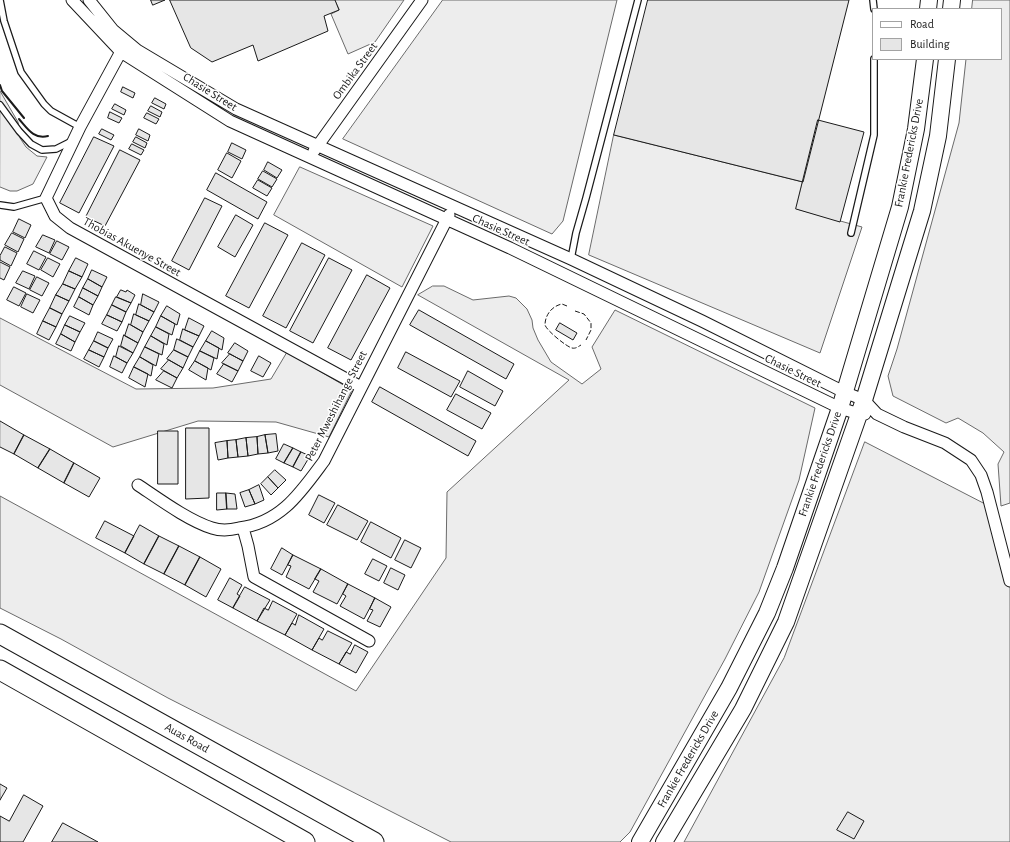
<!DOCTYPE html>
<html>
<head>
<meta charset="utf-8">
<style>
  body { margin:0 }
  #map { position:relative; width:1010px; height:842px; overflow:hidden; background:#fff; font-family:"Alegreya Sans",sans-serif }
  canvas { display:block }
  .legend { position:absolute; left:872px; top:8px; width:130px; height:52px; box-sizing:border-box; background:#fff; border:1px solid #a3a3a3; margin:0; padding:5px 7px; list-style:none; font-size:12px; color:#1a1a1a }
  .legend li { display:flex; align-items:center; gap:8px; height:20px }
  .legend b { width:20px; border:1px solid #a3a3a3 }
</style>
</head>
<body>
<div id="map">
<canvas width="1010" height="842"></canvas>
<ul class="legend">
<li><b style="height:5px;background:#fff"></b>Road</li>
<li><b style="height:11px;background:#e6e6e6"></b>Building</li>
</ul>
</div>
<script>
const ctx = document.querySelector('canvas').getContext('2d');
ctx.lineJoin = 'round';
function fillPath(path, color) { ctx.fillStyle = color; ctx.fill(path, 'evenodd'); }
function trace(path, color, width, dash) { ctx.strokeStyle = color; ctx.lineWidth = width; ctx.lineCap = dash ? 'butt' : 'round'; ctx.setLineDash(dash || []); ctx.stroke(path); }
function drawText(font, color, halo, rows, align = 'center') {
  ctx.font = font + ' "Alegreya Sans",sans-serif'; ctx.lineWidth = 3; ctx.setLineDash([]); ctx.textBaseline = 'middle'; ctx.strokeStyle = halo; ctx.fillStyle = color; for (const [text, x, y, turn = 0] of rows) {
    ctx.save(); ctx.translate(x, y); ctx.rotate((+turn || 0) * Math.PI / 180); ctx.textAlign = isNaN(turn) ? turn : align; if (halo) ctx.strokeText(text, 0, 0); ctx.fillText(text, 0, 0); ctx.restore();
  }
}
const built = new Path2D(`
  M335,0H404L375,42L348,54L331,14L339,10Z
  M443,0H617L563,221L552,234L343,139Z
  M973,0H1010V503L1001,506L998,464L1004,452L983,433L958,418L946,423L893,396L888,376L897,349L959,123L966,59H1001V9H972Z
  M0,91L18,122L20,138L26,147L37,156L47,157L33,184L17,191H10L0,187Z
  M614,135L803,182L797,209L862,227L820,353L589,255Z
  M300,167L433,226L402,287L274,215Z
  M433,286H444L473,300L509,296L516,298L527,309L532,320L533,328L538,340L551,362L582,384L601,369L592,347L615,310L815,408L799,480L759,592L725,659L630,832L620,842H451L168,698L61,639L0,608V496L356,691L446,558L447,492L569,380L418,295Z
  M0,318L136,389L213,388L271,379L287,352L352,390L329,437L276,422L198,421L113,447L0,385Z
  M865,442L991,507L1010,586V842H684L784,658Z`);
const building = new Path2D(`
  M151,0H165L153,5Z
  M170,0H335L339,10L324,16L328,31L258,61L253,45L212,62L191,48Z
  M648,0H849L803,182L614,135Z
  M123,87L135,93L133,98L121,92Z
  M155,98L166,104L164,109L152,103Z
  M115,104L126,110L124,115L112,109Z
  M151,106L162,112L160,117L148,111Z
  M110,112L122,118L119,123L108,118Z
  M147,113L159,119L156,124L144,118Z
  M818,120L864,132L840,222L796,209Z
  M102,129L114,135L111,140L99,134Z
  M139,129L150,135L148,141L136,135Z
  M94,137L114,146L79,213L60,203Z
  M136,137L147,143L145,148L133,142Z
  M232,143L246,150L242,159L228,152Z
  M132,144L144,150L141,155L129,149Z
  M120,150L140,160L105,226L86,217Z
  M227,153L241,161L232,178L218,170Z
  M268,162L282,170L277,178L264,170Z
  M263,171L277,179L272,187L258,179Z
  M216,173L267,202L258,219L207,190Z
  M258,180L272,188L267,196L253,188Z
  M205,198L222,206L189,270L172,261Z
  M236,215L253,225L235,257L218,247Z
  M19,219L31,225L25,238L13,232Z
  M265,223L288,235L249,308L226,296Z
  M12,233L24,239L18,252L5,245Z
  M43,235L55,240L49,253L36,247Z
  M57,241L69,247L62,260L50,254Z
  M302,243L325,255L286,328L263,316Z
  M5,247L17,253L11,266L0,260V256Z
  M34,251L46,257L39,270L27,264Z
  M48,258L60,264L53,277L41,270Z
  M76,258L88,264L82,277L69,271Z
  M329,258L352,270L313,343L290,331Z
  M0,262L10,267L4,280L0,278Z
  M92,270L107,277L102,287L88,279Z
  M23,271L35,276L29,289L16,283Z
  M69,271L82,277L75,289L63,284Z
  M367,275L390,288L351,360L328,348Z
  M37,277L49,283L42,296L30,290Z
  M88,279L102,287L98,296L83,288Z
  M63,284L75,289L69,301L56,295Z
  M14,287L26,293L19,306L7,300Z
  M83,288L98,296L93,305L79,297Z
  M121,290L126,292L127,290L135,295L131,303L117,297Z
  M27,294L40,300L33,313L21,307Z
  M143,294L159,302L154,312L141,305Z
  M56,295L69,301L62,314L50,308Z
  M79,297L93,305L89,315L74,307Z
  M116,297L131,303L126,312L112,305Z
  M139,304L154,312L149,321L136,315Z
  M112,305L126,312L122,322L107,315Z
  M167,306L180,314L177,325L161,316Z
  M50,308L62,314L56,327L43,321Z
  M419,310L514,364L506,379L410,325Z
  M134,314L149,321L143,332L131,325Z
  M107,315L122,322L117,331L102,324Z
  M70,316L85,323L80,332L65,325Z
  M161,316L175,324L172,335L156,327Z
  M189,318L204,326L199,336L185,330Z
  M43,321L56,327L49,340L37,334Z
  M560,323L577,333L573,340L556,330Z
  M129,324L143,332L138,343L125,336Z
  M65,325L80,332L75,342L61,334Z
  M156,327L169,334L167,345L151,336Z
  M183,329L199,336L193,347L180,340Z
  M212,331L224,338L222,350L206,341Z
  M98,332L113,339L108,348L94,341Z
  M61,334L75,342L71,351L56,344Z
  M124,335L138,343L133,353L121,346Z
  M151,336L164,344L162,355L145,347Z
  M177,339L193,347L188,357L174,350Z
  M94,341L108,348L104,357L89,350Z
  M206,341L219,348L217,359L200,351Z
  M235,343L248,351L243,361L228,353Z
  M119,346L133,353L127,363L116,357Z
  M145,347L159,354L156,366L140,357Z
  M89,350L104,357L99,367L84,359Z
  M174,350L188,357L183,368L167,359Z
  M200,351L214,358L211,370L195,361Z
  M406,352L460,381L451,397L398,368Z
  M230,354L243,361L238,371L222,363Z
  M114,356L127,363L122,373L110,367Z
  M259,356L271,363L263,377L251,371Z
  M140,357L153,365L151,376L134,367Z
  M169,360L183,368L177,378L161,369Z
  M195,361L208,368L206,380L189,370Z
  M224,364L238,371L232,382L217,374Z
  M134,367L148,374L145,387L129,378Z
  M164,371L177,378L172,388L156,380Z
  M468,371L503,391L495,406L460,387Z
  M380,387L476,441L468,456L372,402Z
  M456,394L491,413L482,429L447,410Z
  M0,421L24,435L14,454L0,447Z
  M186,428H209V498L186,499Z
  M158,431H178V484H158Z
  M276,434L278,451L268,453L265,435Z
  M24,435L50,449L38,468L14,454Z
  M265,435L268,453L258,454L257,437Z
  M257,437L258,454L248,456L246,438Z
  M246,438L248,456L238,457L236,440Z
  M236,440L238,457L228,458L227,441Z
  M227,441L228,458L218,460L215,443Z
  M284,444L293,448L284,463L276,459Z
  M293,448L301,452L293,467L284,463Z
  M50,449L74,463L64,483L38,468Z
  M301,452L310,456L301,471L293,467Z
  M74,463L100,478L89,497L64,483Z
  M275,470L286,480L278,488L268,477Z
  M268,477L278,488L271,495L261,484Z
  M259,485L264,500L255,504L249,490Z
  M249,490L255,504L245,507L240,493Z
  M217,493H226L227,509L217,510Z
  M226,493L235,494L237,509H227Z
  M319,495L335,503L324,523L309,515Z
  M338,505L368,521L357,540L327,525Z
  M105,521L134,536L125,553L96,538Z
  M371,522L401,538L391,558L361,542Z
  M140,525L159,536L144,564L125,553Z
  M159,536L179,546L164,574L144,564Z
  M405,540L421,548L411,568L395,560Z
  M179,546L200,557L185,585L164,574Z
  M282,548L293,555L282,575L271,569Z
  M293,555L321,569L309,589L286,577L291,566L288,565Z
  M200,557L221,569L206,597L185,585Z
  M373,559L387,566L379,581L365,574Z
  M391,568L405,575L398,590L384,583Z
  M321,569L348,584L337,604L313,592L319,581L315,579Z
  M230,578L242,585L237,594L240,596L233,608L218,600Z
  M348,584L375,598L364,619L340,606L346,596L343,594Z
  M245,587L270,600L257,621L233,608Z
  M375,598L391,607L380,627L367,621L373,610L370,609Z
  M273,601L297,614L285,635L257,621L264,608L268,610Z
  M299,615L324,629L312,650L285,635L292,623L295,625Z
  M328,631L352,643L339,664L312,650L319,638L322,640Z
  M355,645L368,652L356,673L339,664L346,652L350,654Z
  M0,784L7,788L0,800Z
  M24,795L43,806L23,842H0V816L9,821Z
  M848,812L864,821L854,839L837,830Z
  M63,823L98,842H52Z`);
const service = new Path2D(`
  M0,0L4,21L21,72L44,104L51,111L80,127
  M873,0L874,9
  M0,105L19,131L31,144L42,150L56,149L72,141
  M0,205L14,207L46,198
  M851,233L874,135V59
  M571,259L576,233L586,198L638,0`);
const minor = new Path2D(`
  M72,0L121,52L230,121L510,248L840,408L859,414H865
  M89,0L113,30L137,50L236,109L571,259L702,321L844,392L864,400L877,414L904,427L945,443L971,460L981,475L987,492L1010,581
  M124,46L80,127L46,198L55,216L70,228L361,387
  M314,151L422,0
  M138,485C159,499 189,521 212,528C221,531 231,530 239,528C281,523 301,492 324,461L449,215
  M243,528L248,546L254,577L369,641`);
const secondary = new Path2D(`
  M928,9L929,0
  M951,9L952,0
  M640,842L729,688L767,613L785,568L840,408L900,207L916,129L925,59
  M664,842L743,709L786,622L864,400L922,211L938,136L947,59`);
const trunk = new Path2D(`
  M0,634L374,842
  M0,670L305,842`);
const fence = new Path2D(`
  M567,306L562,304C552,306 545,315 545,325C547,331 567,347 572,348C576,349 579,346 581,345
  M575,311L584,314L591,323V330L586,340`);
const wall = new Path2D(`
  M0,85L2,91L24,118
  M19,119C27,128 34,140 48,136`);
const streetNames = [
  ["Ombika Street",355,71,-54],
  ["Chasie Street",210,92,32],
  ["Frankie Fredericks Drive",909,153,-79],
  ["Chasie Street",501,230,24],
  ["Thobias Akuenye Street",132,247,29],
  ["Chasie Street",793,371,26],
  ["Peter Mweshihange Street",336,406,-63],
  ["Frankie Fredericks Drive",820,464,-71],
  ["Auas Road",187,738,29],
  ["Frankie Fredericks Drive",688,759,-60]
];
fillPath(built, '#ededed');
trace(built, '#6a6a6a', 1);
fillPath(building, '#e6e6e6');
trace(building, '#1a1a1a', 1);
trace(service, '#1a1a1a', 8);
trace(minor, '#1a1a1a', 13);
trace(secondary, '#1a1a1a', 18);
trace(trunk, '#1a1a1a', 21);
trace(service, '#fff', 5.5);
trace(minor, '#fff', 11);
trace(secondary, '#fff', 16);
trace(trunk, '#fff', 19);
trace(fence, '#1a1a1a', 1, [5, 2]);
trace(wall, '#1a1a1a', 2);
drawText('12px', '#1a1a1a', '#fff', streetNames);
</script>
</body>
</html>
